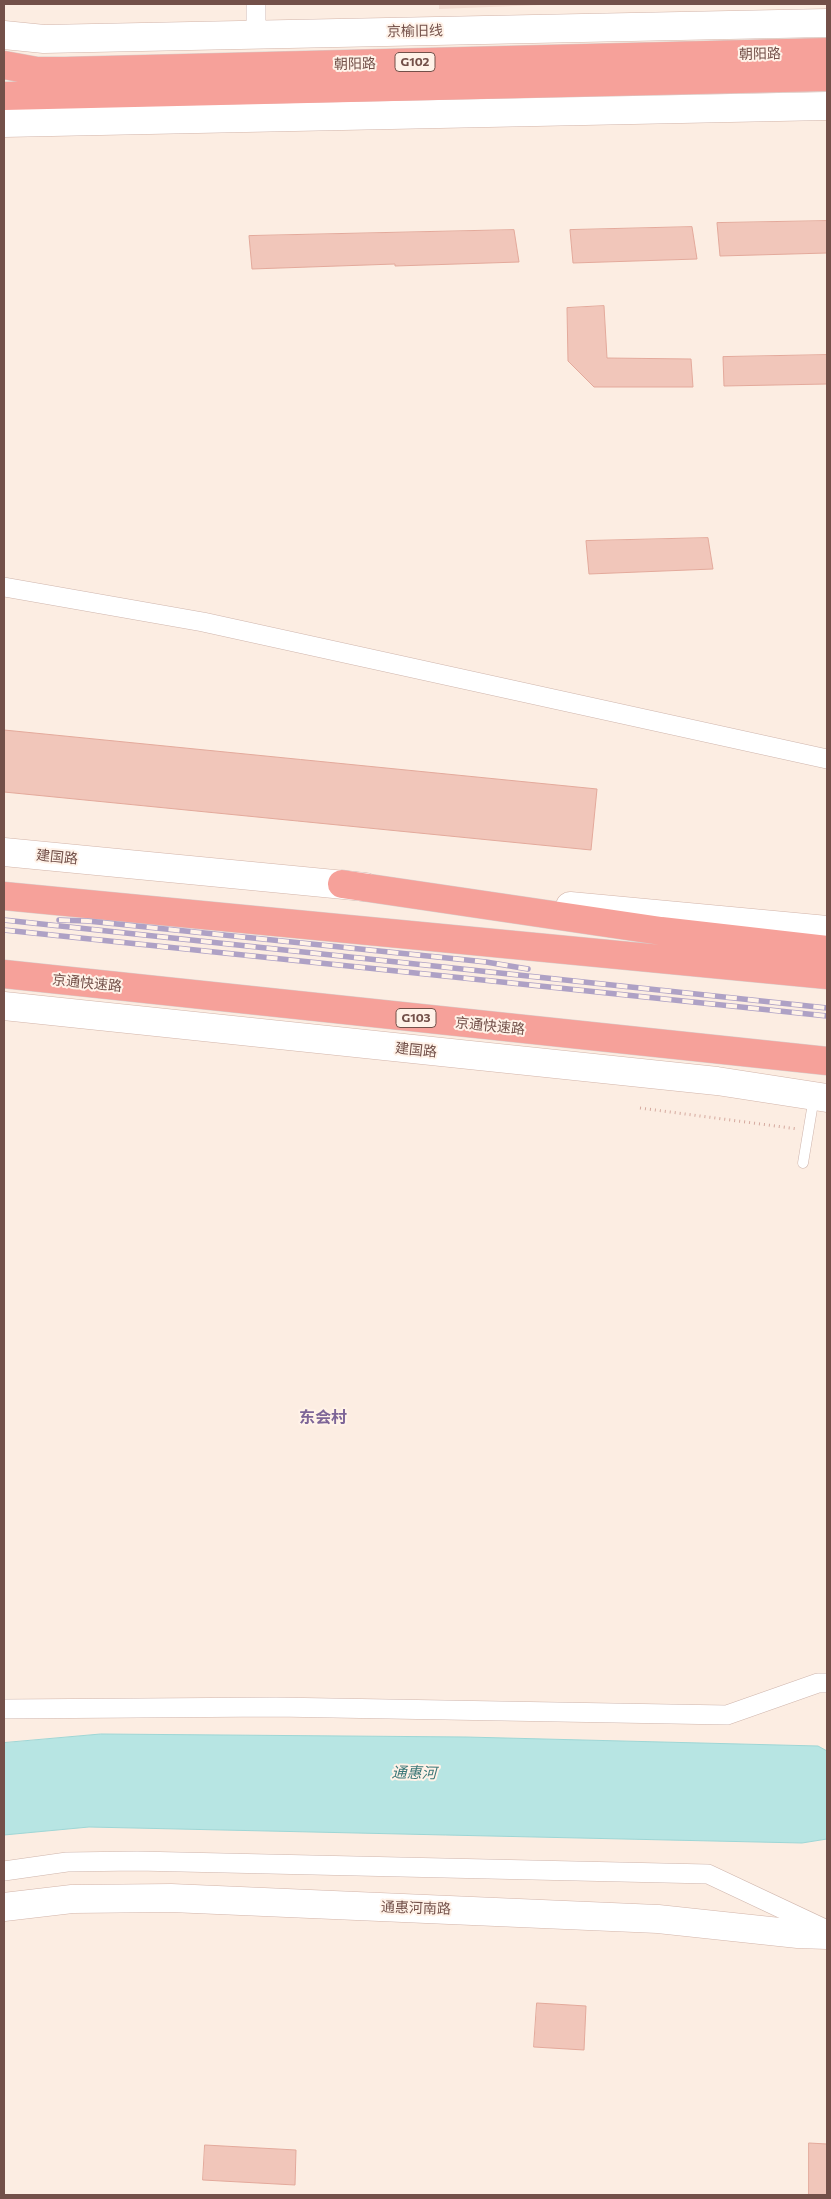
<!DOCTYPE html>
<html>
<head>
<meta charset="utf-8">
<style>
  body { margin:0 }
  #map { position:relative; width:831px; height:2199px; overflow:hidden; background:#fcede2; font-family:Commissioner,sans-serif }
  canvas { display:block }
  .frame { position:absolute; inset:0; border:5px solid #735049; pointer-events:none }
</style>
</head>
<body>
<div id="map">
<canvas width="831" height="2199"></canvas>
<div class="frame"></div>
</div>
<script>
const ctx = document.querySelector('canvas').getContext('2d');
ctx.lineJoin = 'round';
function fillPath(path, color) { ctx.fillStyle = color; ctx.fill(path, 'evenodd'); }
function trace(path, color, width, dash) { ctx.strokeStyle = color; ctx.lineWidth = width; ctx.lineCap = dash ? 'butt' : 'round'; ctx.setLineDash(dash || []); ctx.stroke(path); }
function drawText(font, color, halo, rows, align = 'center') {
  ctx.font = font + ' Commissioner,"Noto Sans SC",sans-serif'; ctx.lineWidth = 4; ctx.setLineDash([]); ctx.textBaseline = 'middle'; ctx.strokeStyle = halo; ctx.fillStyle = color; for (const [text, x, y, turn = 0] of rows) {
    ctx.save(); ctx.translate(x, y); ctx.rotate((+turn || 0) * Math.PI / 180); ctx.textAlign = isNaN(turn) ? turn : align; if (halo) ctx.strokeText(text, 0, 0); ctx.fillText(text, 0, 0); ctx.restore();
  }
}
const residential = new Path2D(`
  M439,4H566L439,9Z`);
const water = new Path2D(`
  M101,1734L466,1737L818,1746L827,1751V1839L802,1843L89,1827L4,1835V1743Z`);
const building = new Path2D(`
  M827,221V253L720,256L717,223Z
  M692,227L697,259L573,263L570,230Z
  M514,230L519,262L395,266V264L252,269L249,236Z
  M604,306L607,358L691,359L693,387H594L568,361L567,308Z
  M827,355V384L724,386L723,357Z
  M708,538L713,569L589,574L586,541Z
  M4,730L597,789L591,850L4,792Z
  M537,2003L586,2006L584,2050L534,2047Z
  M809,2143L827,2144V2195H809Z
  M205,2145L296,2150L295,2185L203,2180Z`);
const path = new Path2D(`
  M640,1108L798,1129`);
const lane = new Path2D(`
  M803,1163L814,1097`);
const street = new Path2D(`
  M256,4V34
  M4,587L203,622L827,759
  M4,1709L276,1707L727,1715L818,1683H827
  M4,1871L67,1862L137,1861L708,1874L827,1930`);
const secondary = new Path2D(`
  M4,35L44,39L827,23
  M4,123L827,106
  M4,852L365,887
  M570,906L827,930
  M4,1006L717,1081L827,1098
  M4,1907L72,1899L171,1898L658,1919L798,1934L827,1935`);
const highway = new Path2D(`
  M4,65L37,71H65L827,52
  M4,96L827,77
  M342,884L661,931L827,950
  M4,896L827,975
  M4,974L827,1061`);
const rail = new Path2D(`
  M4,920L827,1008
  M59,920L88,921L486,962L528,969
  M4,930L827,1016`);
const shields = [
  [415,62,40],
  [416,1018,40]
];
const shieldNames = [
  ["G102",415,62],
  ["G103",416,1018]
];
const streetNames = [
  ["京榆旧线",415,31,-1],
  ["朝阳路",760,54,-1],
  ["朝阳路",355,64,-1],
  ["建国路",57,857,6],
  ["京通快速路",87,983,6],
  ["京通快速路",490,1026,6],
  ["建国路",416,1050,6],
  ["通惠河南路",416,1908,2]
];
const waterNames = [
  ["通惠河",414,1773,1]
];
const quarterNames = [
  ["东会村",323,1418]
];
fillPath(residential, '#f3ddd1');
fillPath(water, '#b7e5e3');
trace(water, '#9ed6d5', 1);
fillPath(building, '#f1c6ba');
trace(building, '#e3a99b', 1);
trace(lane, '#cfb5ac', 11);
trace(street, '#cfb5ac', 20);
trace(secondary, '#d2b4a9', 29);
trace(highway, '#d8cecc', 29);
trace(path, '#d5a99e', 3, [1, 4]);
trace(lane, '#fff', 10);
trace(street, '#fff', 19);
trace(secondary, '#fff', 28);
trace(highway, '#f6a19a', 28);
trace(rail, '#aea1c5', 5.5);
trace(rail, '#fff2e8', 4, [11]);
for (const [x, y, w] of shields) { const box = new Path2D(); box.roundRect(x - w / 2, y - 9.5, w, 19, 4); ctx.fillStyle = '#fff2e8'; ctx.fill(box); trace(box, '#735049', 1); }
drawText('bold 12px', '#735049', null, shieldNames);
drawText('14px', '#735049', '#fff2e8', streetNames);
drawText('italic 15px', '#3d7878', '#fff2e8', waterNames);
drawText('bold 16px', '#7d6597', '#fff2e8', quarterNames);
</script>
</body>
</html>
